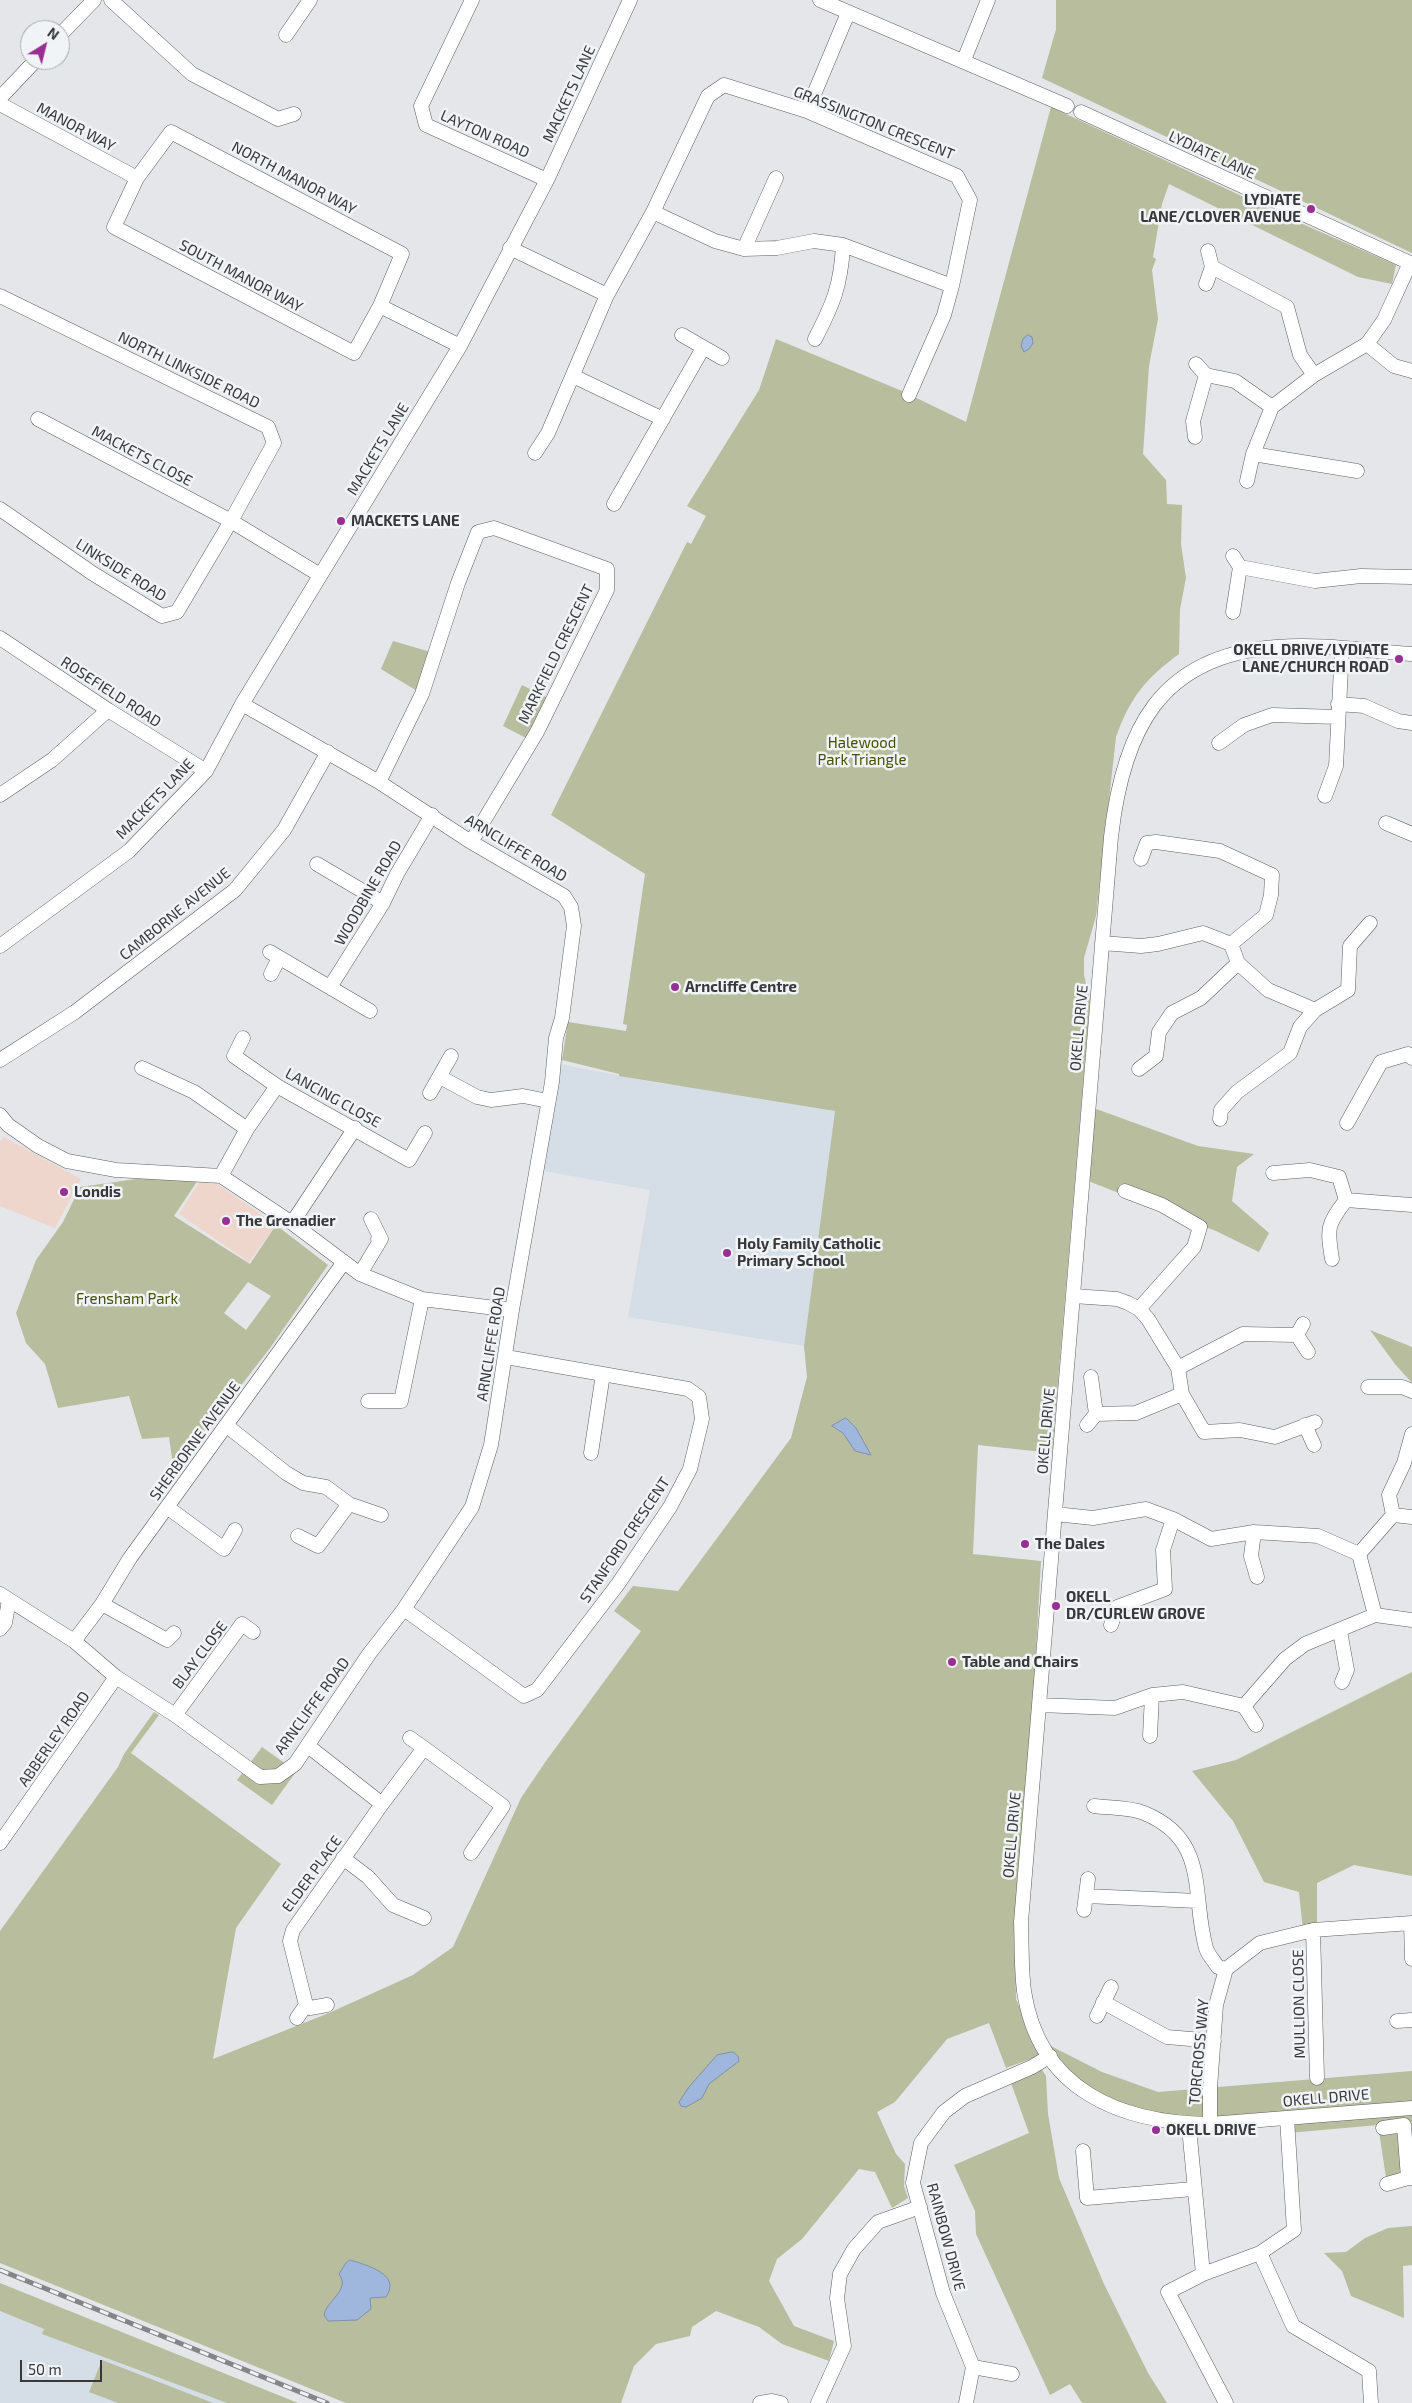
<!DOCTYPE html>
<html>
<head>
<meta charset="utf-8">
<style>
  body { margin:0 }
  #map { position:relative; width:1412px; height:2403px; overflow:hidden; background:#e4e6e9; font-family:"Exo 2",sans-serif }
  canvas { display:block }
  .north { position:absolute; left:20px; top:20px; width:50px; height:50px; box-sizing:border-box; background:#f1f4f6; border:1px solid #a7a9aa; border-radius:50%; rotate:36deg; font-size:14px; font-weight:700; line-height:20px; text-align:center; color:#373839 }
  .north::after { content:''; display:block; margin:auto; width:18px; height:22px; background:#992f92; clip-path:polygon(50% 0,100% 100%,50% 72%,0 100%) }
  .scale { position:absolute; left:20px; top:2360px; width:82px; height:22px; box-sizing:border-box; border:2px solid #373839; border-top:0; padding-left:6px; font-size:15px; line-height:18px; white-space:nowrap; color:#373839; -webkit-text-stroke:4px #f1f4f6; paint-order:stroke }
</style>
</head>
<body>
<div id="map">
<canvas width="1412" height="2403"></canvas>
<div class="north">N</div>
<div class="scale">50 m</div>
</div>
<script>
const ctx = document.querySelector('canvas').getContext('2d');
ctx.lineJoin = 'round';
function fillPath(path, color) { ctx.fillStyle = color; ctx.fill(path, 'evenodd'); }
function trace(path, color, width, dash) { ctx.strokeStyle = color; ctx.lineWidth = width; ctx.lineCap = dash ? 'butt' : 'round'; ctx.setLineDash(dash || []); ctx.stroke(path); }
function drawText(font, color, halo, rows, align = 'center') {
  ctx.font = font + ' "Exo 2",sans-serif'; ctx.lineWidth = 5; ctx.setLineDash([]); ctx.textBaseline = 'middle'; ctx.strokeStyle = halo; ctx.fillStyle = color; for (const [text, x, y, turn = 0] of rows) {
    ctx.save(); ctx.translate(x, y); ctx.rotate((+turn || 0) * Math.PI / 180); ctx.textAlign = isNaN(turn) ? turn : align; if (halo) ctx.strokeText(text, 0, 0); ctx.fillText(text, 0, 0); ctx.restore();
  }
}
const commercial = new Path2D(`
  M4,1137L81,1179L55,1228L0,1206V1141Z
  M199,1182H215L276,1225L249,1262L179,1214Z`);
const built = new Path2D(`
  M560,1064L662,1084L690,1086L835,1111L804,1346L628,1317L650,1190L544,1171Z
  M0,2311L44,2329L43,2334L227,2403H0Z`);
const green = new Path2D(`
  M1056,0H1412V253L1042,78L1056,29Z
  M1051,107L1291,219L1396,265L1392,284L1358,277L1169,184L1162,204L1153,257L1156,259L1152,270L1158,319L1149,366L1143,454L1166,480L1167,504L1182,505L1181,544L1186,578L1180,609L1179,654C1145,679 1130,698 1116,737L1096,916L1084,958V975L1090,1001L1052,1453L978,1445L973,1554L1041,1561L1033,1704L1015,1945L1016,1999L1027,2024L1044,2054L1006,2068L989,2023L947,2039L895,2102L877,2112L896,2154L905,2164L904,2186L908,2198L892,2208L875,2172L859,2169L802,2239L777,2259L769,2281L794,2326L834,2341L829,2361L782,2344L759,2327L716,2311L692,2327L690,2336L656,2344L634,2366L621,2403H346L0,2263V1931L118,1767L124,1754L154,1712L159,1715L131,1753L281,1864L236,1928L213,2059L329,2013L413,1975L453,1947L521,1798L546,1761L641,1631L614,1611L633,1586L678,1591L791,1438L807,1377L804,1346L835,1111L619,1076V1074L562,1060L568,1022L626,1031L627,1025L623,1024L645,874L551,815L687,542L691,544L706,516L687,506L759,390L776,339L902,391L966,422Z
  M393,641L434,653L422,694L381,669Z
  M522,685L552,700L532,741L503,726Z
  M1088,1106L1198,1146L1254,1154L1237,1167L1232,1201L1269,1233L1259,1252L1216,1231L1083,1179Z
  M150,1177L198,1180L174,1216L250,1264L276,1225L328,1265L270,1348L174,1472L169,1437L142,1439L129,1396L58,1408L45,1364L26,1343L16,1313L36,1260L63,1222L80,1187ZM248,1282L271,1296L246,1330L224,1313Z
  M1370,1330L1412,1347V1383L1395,1364Z
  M1412,1672V1876L1354,1865L1317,1883V1929L1303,1930L1299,1892L1264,1882L1233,1821L1192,1771L1236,1760Z
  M262,1747L290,1767L298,1769L272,1805L237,1780Z
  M1041,2041L1102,2072L1158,2092L1412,2071V2124L1404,2125L1408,2178L1387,2184L1378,2125L1288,2133L1287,2118H1145L1087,2094Z
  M1041,2068L1046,2076L1048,2114L1059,2178L1104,2284L1148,2373L1167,2403H1082L1070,2384L1050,2395L976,2234L975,2211L954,2165L1029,2133L1011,2083Z
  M1412,2226V2265L1403,2266L1404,2318L1351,2296L1342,2271L1324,2253L1346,2252L1365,2238L1388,2228Z
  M0,2283L298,2403H227L42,2334L44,2329L0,2311Z
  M102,2360L213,2403H118L89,2392Z`);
const water = new Path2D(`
  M1028,335L1032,337L1033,343L1029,349L1024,352L1021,346L1023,339Z
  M846,1418L856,1428L871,1455L855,1451L843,1433L832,1426Z
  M733,2052L738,2056L739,2061L709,2084L702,2098L686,2107L681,2106L679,2102L689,2087L717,2055Z
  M350,2260C366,2265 402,2274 386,2297L370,2298L371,2309L357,2320L328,2321L324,2315C326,2301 351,2290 339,2274L346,2263Z`);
const minor = new Path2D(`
  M111,0L192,74L278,119L294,114
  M472,0L421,106L426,125L547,180
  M820,0L1067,106
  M60,35L94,0
  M286,35L310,0
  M964,60L988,0
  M0,98L36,60
  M0,104L137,178
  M807,111L848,13
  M1081,112L1412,264
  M171,132L402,254L380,306L354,353L114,227L137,178Z
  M653,212L715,241L744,249L777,248L814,241L843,245L952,286
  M510,248L607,295
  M744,249L776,178
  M1212,267L1287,307L1300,355L1314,375
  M1206,284L1212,267L1208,251
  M0,296L268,427L274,443L231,521L38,419
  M380,306L460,346
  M682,335L722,358
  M815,339C833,304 841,286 843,245
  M1367,344L1394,366L1412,371
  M1196,364L1206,375
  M573,376L663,419
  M1195,437L1193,421L1206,375L1235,381L1272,407
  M535,453L548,433L607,295L653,212L708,96L724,85L807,111L957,176L970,200L952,286L944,315L909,395
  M1253,454L1357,471
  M1247,481L1253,454L1272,407L1314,375L1367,344L1384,320L1410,263
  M614,504L703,348
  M0,509L92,573L162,616L177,612L231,521L320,575
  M1233,556L1240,567
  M1233,612L1240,567L1315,581L1361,576L1412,577
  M0,638L108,710L206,771
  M1412,654C1367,651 1321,643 1276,647C1159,656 1123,731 1111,837L1021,1922C1022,1945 1021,1968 1024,1991C1039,2090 1120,2123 1210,2124L1412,2108
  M1338,704L1364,706L1398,721L1412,723
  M1219,743L1244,725L1272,715L1338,717
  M379,782L422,694L458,583L478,532L494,528L607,569V590L537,732L471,842
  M0,795L52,760L108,710
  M1325,796L1336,766L1342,649
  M1386,823L1412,834
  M1141,859L1147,843L1156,842L1220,851L1272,875L1271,895L1266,915L1231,944
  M317,864L383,903
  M1102,943L1141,946L1158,944L1203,933L1231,944L1238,963L1268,990L1315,1010
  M0,946L129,851L206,771L242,704L460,346L547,180L630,0
  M270,952L370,1011
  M271,974L279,958
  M330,987L383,903L397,874L432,815
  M243,1038L234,1056L277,1086L409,1160L425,1133
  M0,1060L75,1012L235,890L284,830L328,752
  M142,1068L194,1092L247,1129
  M1139,1069L1156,1056L1159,1032L1172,1013L1201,998L1238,963
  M440,1077L477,1097L491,1100L523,1096L548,1101
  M430,1093L451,1056
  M0,1115L8,1125L38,1146L67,1161L116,1170L221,1176L292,1223L360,1274L422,1299L512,1310
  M1220,1119L1221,1110L1237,1092L1290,1053L1300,1027L1315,1010L1348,990L1350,946L1370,923
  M1347,1123L1381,1062L1408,1054L1412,1058
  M1273,1173L1310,1170L1339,1177L1346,1200
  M221,1176L247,1129L277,1086
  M1125,1191L1162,1205L1200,1227L1194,1247L1139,1309
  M371,1219L381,1239
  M292,1223L355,1128
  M1332,1259C1327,1228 1327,1225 1346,1200L1412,1205
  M360,1274L381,1239H378
  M1073,1296L1117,1299L1128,1303L1139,1309L1148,1319L1178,1368L1182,1394L1204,1432L1240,1430L1275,1437L1315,1422
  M1297,1335L1308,1352
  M1178,1368L1243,1334L1297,1335L1303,1324
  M1091,1377L1096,1414L1136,1413L1182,1394
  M1368,1387H1402L1412,1391
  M368,1401H401L422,1299
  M1087,1425L1096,1414
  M1305,1425L1314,1445
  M227,1426L286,1473L303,1483L326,1487L349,1504L318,1546L298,1536
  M591,1453L603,1374
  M349,1504L381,1515
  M167,1507L224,1549L235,1530
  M1055,1514L1093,1518L1146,1509L1173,1519L1211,1539L1254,1532L1318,1536L1359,1554L1375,1615
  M1393,1515L1389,1495L1404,1463L1412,1434
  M1254,1532L1251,1556L1257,1577
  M1359,1554L1393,1515L1412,1517
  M0,1594L74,1641L116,1677L175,1715L260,1777L278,1776L295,1764L369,1654L404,1609L472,1507L491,1445L512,1310L552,1082L556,1038L562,1018L574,926L571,907L564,896L471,842L379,782L242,704
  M102,1604L167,1640L174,1633
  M404,1609L524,1696L537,1690L618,1584L670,1507L690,1469L702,1419L699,1397L688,1389L506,1357
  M1111,1625L1117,1607L1165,1589L1163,1550L1173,1519
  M0,1629L5,1623L9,1600
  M1340,1631L1347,1670L1342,1682
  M74,1641L102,1604L130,1558L167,1507L344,1262
  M1039,1705L1115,1708L1152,1695L1183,1692L1244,1706L1285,1659L1305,1644L1375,1615L1412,1620
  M1244,1706L1256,1725
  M175,1715L242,1624L253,1632
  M1150,1736L1152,1695
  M410,1738L424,1748
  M308,1746L382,1804L424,1748L503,1806L471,1853
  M1094,1806C1109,1808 1129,1807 1144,1813C1210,1840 1191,1895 1206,1948C1208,1955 1214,1961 1218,1967L1226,1969
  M0,1843L116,1677
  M343,1858L368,1877L393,1905L424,1918
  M1086,1896L1198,1901
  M1084,1910L1088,1879
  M1411,1923L1412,1959
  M1313,1930L1317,2078
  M1103,2002L1167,2037L1214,2041
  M327,2005L310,2008L306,2005L290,1941L293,1930L382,1804
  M1097,2016L1111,1987
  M297,2018L306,2005
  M1397,2021L1412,2020
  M1210,2124V2088L1216,2005L1226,1969L1260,1943L1313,1930L1412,1923
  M1383,2128L1404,2125L1408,2178H1412
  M1190,2138L1203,2274
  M1083,2151L1087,2198L1193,2189
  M1387,2184L1408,2178
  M1260,2253L1293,2326L1369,2371L1371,2403
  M973,2367L1012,2374
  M760,2403L772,2401L781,2403
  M818,2403L844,2346L837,2298L840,2274L854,2249L878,2222L920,2207
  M966,2403L973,2367L943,2293L913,2183L921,2143L944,2112L965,2096L1032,2067L1050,2056
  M1226,2403L1168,2292L1203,2274L1260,2253L1294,2230L1287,2118`);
const rail = new Path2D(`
  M0,2270L327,2403`);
const markers = [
  [1311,209,5,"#992f92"],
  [341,521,5,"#992f92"],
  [1399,659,5,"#992f92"],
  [675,987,5,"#992f92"],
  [64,1192,5,"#992f92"],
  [226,1221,5,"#992f92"],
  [727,1253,5,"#992f92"],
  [1025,1544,5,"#992f92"],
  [1056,1606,5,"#992f92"],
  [952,1662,5,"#992f92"],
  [1156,2130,5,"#992f92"]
];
const streetNames = [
  ["MACKETS LANE",569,94,-65],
  ["GRASSINGTON CRESCENT",874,123,22],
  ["MANOR WAY",76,127,28],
  ["LAYTON ROAD",485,134,24],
  ["LYDIATE LANE",1212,155,25],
  ["NORTH MANOR WAY",294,178,28],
  ["SOUTH MANOR WAY",241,276,28],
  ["NORTH LINKSIDE ROAD",189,370,26],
  ["MACKETS LANE",378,449,-59],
  ["MACKETS CLOSE",142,456,28],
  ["LINKSIDE ROAD",121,570,32],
  ["MARKFIELD CRESCENT",556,654,-64],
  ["ROSEFIELD ROAD",111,692,33],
  ["MACKETS LANE",155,799,-46],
  ["ARNCLIFFE ROAD",516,848,31],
  ["WOODBINE ROAD",368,893,-60],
  ["CAMBORNE AVENUE",175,914,-39],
  ["OKELL DRIVE",1079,1028,-85],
  ["LANCING CLOSE",333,1098,29],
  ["ARNCLIFFE ROAD",491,1344,-81],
  ["OKELL DRIVE",1046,1431,-85],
  ["SHERBORNE AVENUE",195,1441,-54],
  ["STANFORD CRESCENT",625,1540,-56],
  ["BLAY CLOSE",200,1655,-53],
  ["ARNCLIFFE ROAD",312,1706,-54],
  ["ABBERLEY ROAD",54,1739,-55],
  ["OKELL DRIVE",1012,1835,-85],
  ["ELDER PLACE",312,1874,-54],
  ["MULLION CLOSE",1299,2004,-91],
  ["TORCROSS WAY",1199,2052,-85],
  ["OKELL DRIVE",1326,2098,-5],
  ["RAINBOW DRIVE",946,2237,75]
];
const poiNames = [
  ["LYDIATE",1301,200,"right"],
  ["LANE/CLOVER AVENUE",1301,217,"right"],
  ["MACKETS LANE",351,521],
  ["OKELL DRIVE/LYDIATE",1389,650,"right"],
  ["LANE/CHURCH ROAD",1389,667,"right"],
  ["Arncliffe Centre",685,987],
  ["Londis",74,1192],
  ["The Grenadier",236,1221],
  ["Holy Family Catholic",737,1244],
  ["Primary School",737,1261],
  ["The Dales",1035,1544],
  ["OKELL",1066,1597],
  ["DR/CURLEW GROVE",1066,1614],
  ["Table and Chairs",962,1662],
  ["OKELL DRIVE",1166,2130]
];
const parkNames = [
  ["Halewood",862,743],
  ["Park Triangle",862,760],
  ["Frensham Park",127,1299]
];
fillPath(commercial, '#efd6cd');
fillPath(built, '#d5dde6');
fillPath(green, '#b7bd9d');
fillPath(water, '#9fb7dc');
trace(water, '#8091ab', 1);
trace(minor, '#5d5f61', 15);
trace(minor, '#fff', 14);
trace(rail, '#838587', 5);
trace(rail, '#f1f4f6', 3, [9]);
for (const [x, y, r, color] of markers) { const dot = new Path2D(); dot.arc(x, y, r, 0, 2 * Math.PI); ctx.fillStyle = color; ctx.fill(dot); trace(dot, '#f1f4f6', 2); }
drawText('15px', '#373839', '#f1f4f6', streetNames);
drawText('bold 15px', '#373839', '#f1f4f6', poiNames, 'left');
drawText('15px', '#464e06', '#f1f4f6', parkNames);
</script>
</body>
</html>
